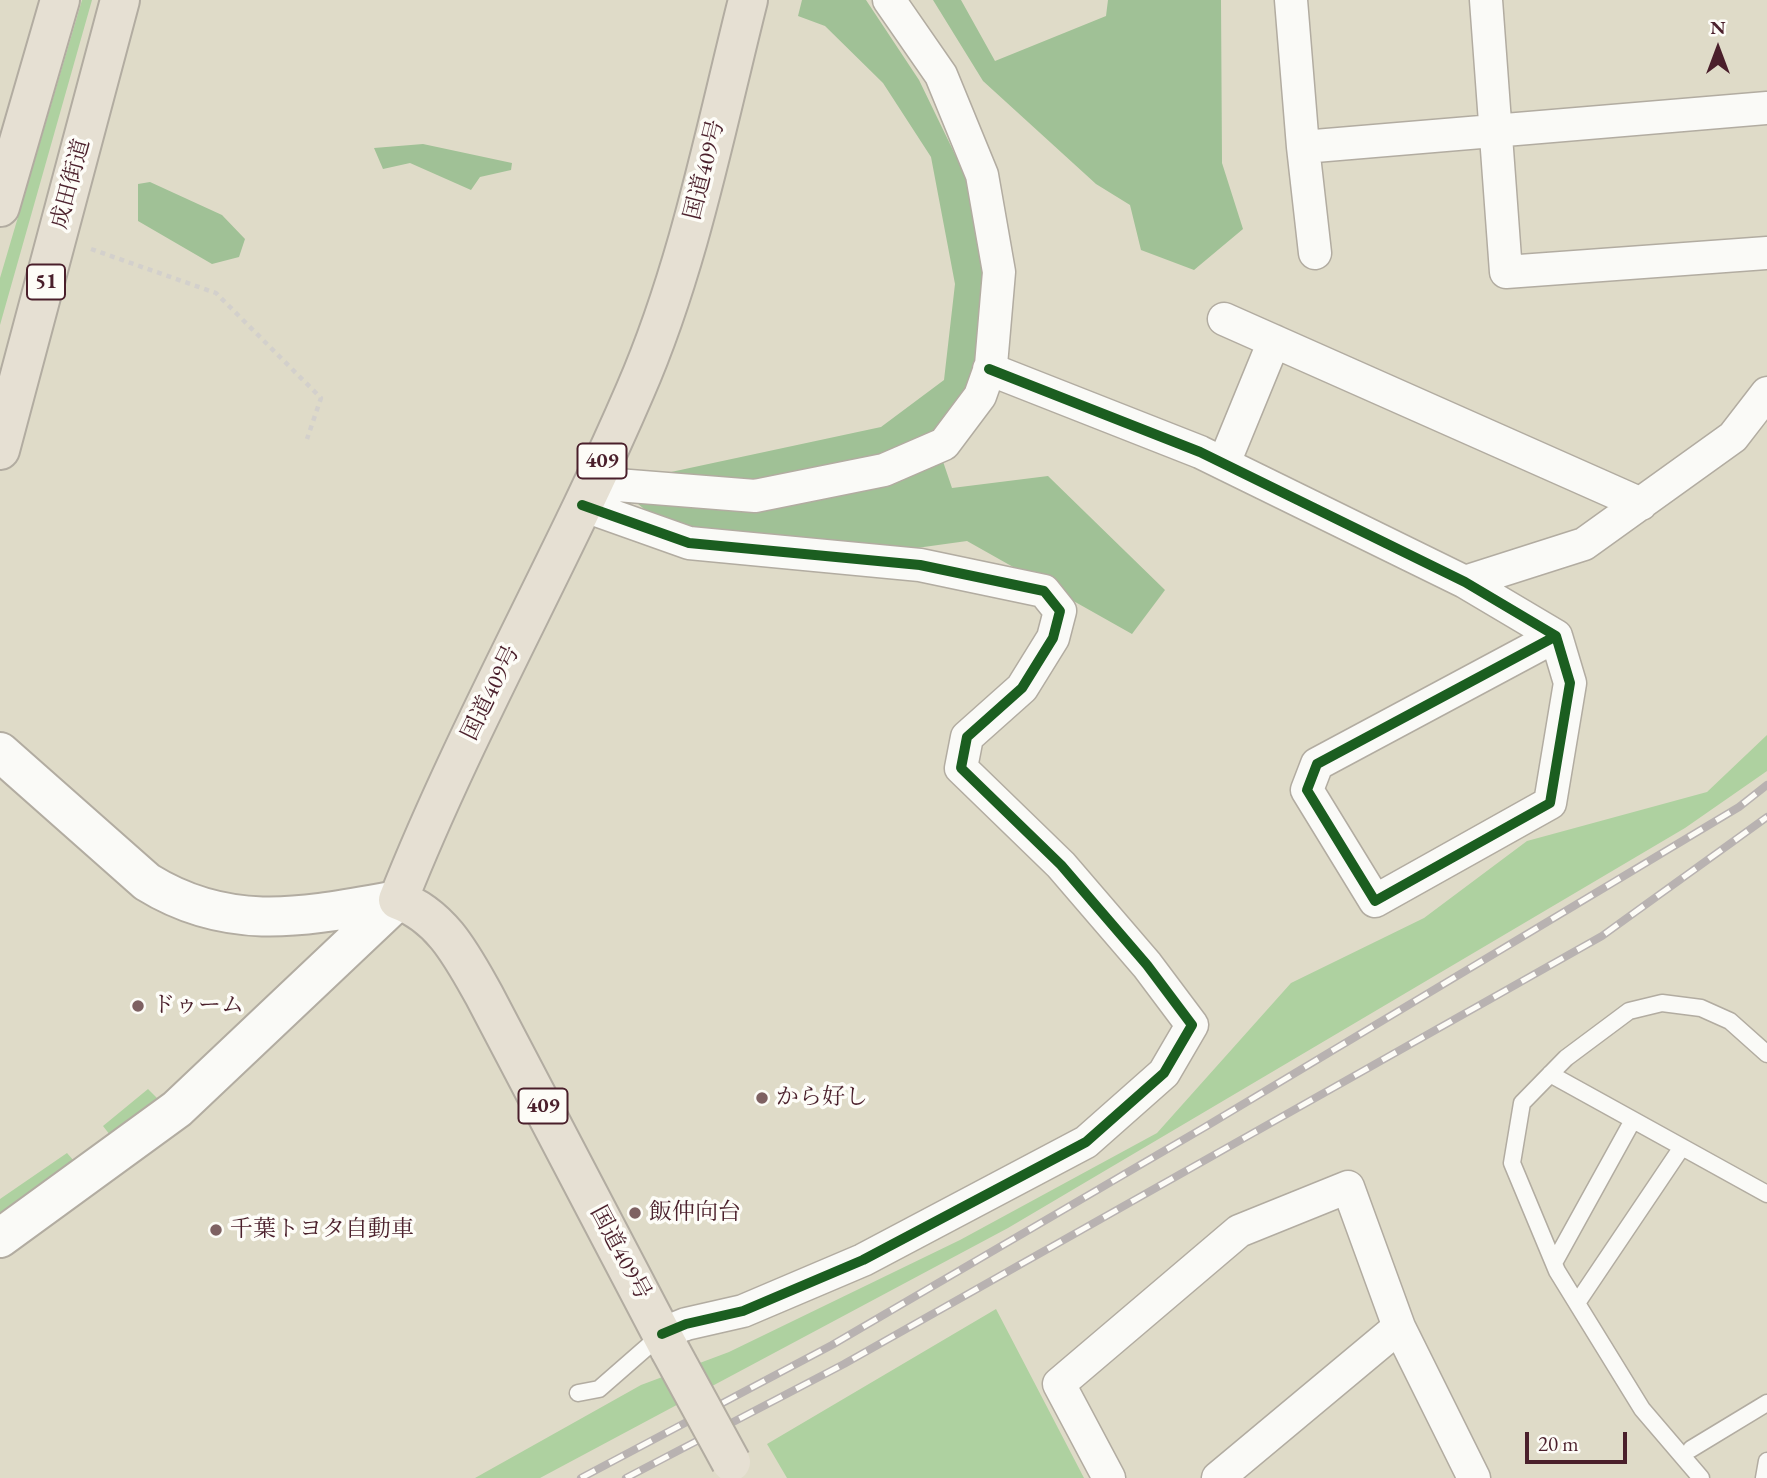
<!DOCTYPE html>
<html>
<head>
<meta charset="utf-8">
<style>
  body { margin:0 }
  #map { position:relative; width:1767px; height:1478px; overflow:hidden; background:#dfdbc8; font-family:"EB Garamond",serif }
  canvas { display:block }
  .north { position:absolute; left:1683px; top:14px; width:70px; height:70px; -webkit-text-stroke:5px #fdfcf7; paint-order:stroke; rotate:0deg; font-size:19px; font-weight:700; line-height:28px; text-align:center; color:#4a1f2b }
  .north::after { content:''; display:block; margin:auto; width:24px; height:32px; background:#4a1f2b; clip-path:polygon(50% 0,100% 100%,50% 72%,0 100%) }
  .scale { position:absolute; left:1525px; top:1432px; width:102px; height:32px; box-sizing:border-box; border:4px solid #4a1f2b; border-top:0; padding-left:9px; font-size:21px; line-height:24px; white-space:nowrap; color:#4a1f2b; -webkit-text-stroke:5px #fdfcf7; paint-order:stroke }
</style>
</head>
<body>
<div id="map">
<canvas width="1767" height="1478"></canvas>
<div class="north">N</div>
<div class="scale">20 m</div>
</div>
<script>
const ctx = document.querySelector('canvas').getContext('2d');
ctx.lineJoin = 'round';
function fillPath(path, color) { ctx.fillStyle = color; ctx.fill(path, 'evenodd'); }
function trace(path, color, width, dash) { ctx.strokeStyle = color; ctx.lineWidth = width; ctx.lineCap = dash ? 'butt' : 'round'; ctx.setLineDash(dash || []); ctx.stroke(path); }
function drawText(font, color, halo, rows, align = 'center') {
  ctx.font = font + ' "EB Garamond","Noto Serif JP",serif'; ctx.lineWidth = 7; ctx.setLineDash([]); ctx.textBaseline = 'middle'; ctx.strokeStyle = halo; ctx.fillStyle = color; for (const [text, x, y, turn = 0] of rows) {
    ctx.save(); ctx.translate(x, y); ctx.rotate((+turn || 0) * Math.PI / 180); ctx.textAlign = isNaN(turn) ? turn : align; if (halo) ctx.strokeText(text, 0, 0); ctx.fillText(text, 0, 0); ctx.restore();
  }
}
const green = new Path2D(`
  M82,0H92L0,325V278Z
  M1767,735V771L1685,828L1008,1228L540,1478H475L641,1385L729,1352L960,1240L1157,1133L1291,983L1424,918L1527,841L1707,792Z
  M148,1089L157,1098L110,1135L103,1126Z
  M67,1153L74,1161L0,1213V1199Z
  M996,1309L1084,1478H787L767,1444Z`);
const forest = new Path2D(`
  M802,0H866L919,80L966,177L987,286L974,389L933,432L952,488L1048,476L1165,590L1132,634L967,541L902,550L689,531L650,514L637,503L657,475L881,427L944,380L955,284L931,157L883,83L825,26L798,16Z
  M933,0H961L995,61L1106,16L1108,0H1221L1222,163L1243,229L1194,270L1141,250L1130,205L1096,184L983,81Z
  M423,144L512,163L511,170L480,177L471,190L410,163L383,169L374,148Z
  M150,182L222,215L245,239L239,257L212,264L138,221V184Z`);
const path = new Path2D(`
  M91,249L216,293L321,398L307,439`);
const service = new Path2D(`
  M1550,1074L1767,1194
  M1554,1263L1633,1120
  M1577,1303L1682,1147
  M578,1393L599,1389L662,1334
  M1691,1449L1767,1403
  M1701,1478L1642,1409L1557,1271L1512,1163L1522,1103L1566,1058L1629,1011L1662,1003L1701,1008L1730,1021L1767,1054
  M1764,1478L1767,1461`);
const minor = new Path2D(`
  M1291,0L1303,147
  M1486,0L1506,272L1767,253
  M1315,253L1303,147L1767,108
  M1224,319L1641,504
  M989,369L1200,452L1465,582L1556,636L1570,683L1550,803L1375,901L1307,790L1317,764L1556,636
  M1224,463L1274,341
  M592,483L755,496L884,470L944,444L980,396L991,365L999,272L982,175L941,75L889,0
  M582,505L689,543L920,565L1044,591L1060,611L1053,638L1022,688L967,737L961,768L1061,865L1147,965L1192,1025L1164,1073L1086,1142L863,1260L743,1311L686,1324L662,1334
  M1465,582L1584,544L1733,437L1767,393
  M1109,1478L1059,1384L1239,1231L1348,1187L1399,1327L1474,1478
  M1218,1478L1399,1327`);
const tertiary = new Path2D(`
  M0,752L147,882C231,934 307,916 398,900
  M0,1238L177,1109L398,900`);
const trunk = new Path2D(`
  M0,207L60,0
  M0,450L120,0
  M670,1350L484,995C462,956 442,916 398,900C467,726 561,563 635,391C689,267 715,131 748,0`);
const rail = new Path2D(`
  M581,1478L832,1345L1205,1127L1739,807L1767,785
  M626,1478L844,1364L1602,936L1767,817`);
const trunkBridge = new Path2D(`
  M670,1350L731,1462`);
const cycleway = new Path2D(`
  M989,369L1200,452L1465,582L1556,636L1570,683L1550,803L1375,901L1307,790L1317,764L1556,636
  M582,505L689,543L920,565L1044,591L1060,611L1053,638L1022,688L967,737L961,768L1061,865L1147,965L1192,1025L1164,1073L1086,1142L863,1260L743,1311L686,1324L662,1334`);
const markers = [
  [138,1006,7,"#7e6162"],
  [762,1098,7,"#7e6162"],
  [635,1213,7,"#7e6162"],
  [216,1230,7,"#7e6162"]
];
const shields = [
  [46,282,38],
  [602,461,49],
  [543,1106,49]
];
const shieldNames = [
  ["51",46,282],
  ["409",602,461],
  ["409",543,1106]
];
const streetNames = [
  ["国道409号",705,170,-76],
  ["成田街道",71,184,-75],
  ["国道409号",491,693,-64],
  ["国道409号",620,1253,62]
];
const poiNames = [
  ["ドゥーム",152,1006],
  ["から好し",776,1098],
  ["飯仲向台",649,1213],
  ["千葉トヨタ自動車",230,1230]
];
fillPath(green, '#aed1a0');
fillPath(forest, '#a0c196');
trace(service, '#b2aca1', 19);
trace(minor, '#b2aca1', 35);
trace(tertiary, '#b2aca1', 42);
trace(trunk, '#b2aca1', 42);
trace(path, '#d3d0cc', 4.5, [5, 5]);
trace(service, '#fafaf7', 16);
trace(minor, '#fafaf7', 32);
trace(tertiary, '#fafaf7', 38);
trace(trunk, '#e6e0d3', 38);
trace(rail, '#b8b2b1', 8);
trace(rail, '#fdfcf7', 5, [16]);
trace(trunkBridge, '#b2aca1', 42, []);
trace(trunkBridge, '#e6e0d3', 38);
trace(cycleway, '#1b5e20', 10);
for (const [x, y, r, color] of markers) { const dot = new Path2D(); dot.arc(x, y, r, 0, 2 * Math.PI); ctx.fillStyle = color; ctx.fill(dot); trace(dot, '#fdfcf7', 2.5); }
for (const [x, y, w] of shields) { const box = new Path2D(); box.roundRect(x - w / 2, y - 17.5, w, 35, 5); ctx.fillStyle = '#fdfcf7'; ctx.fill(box); trace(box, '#4a1f2b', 2); }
drawText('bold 21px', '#4a1f2b', null, shieldNames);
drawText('23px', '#4a1f2b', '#fdfcf7', streetNames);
drawText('23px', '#4a1f2b', '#fdfcf7', poiNames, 'left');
</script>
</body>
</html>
